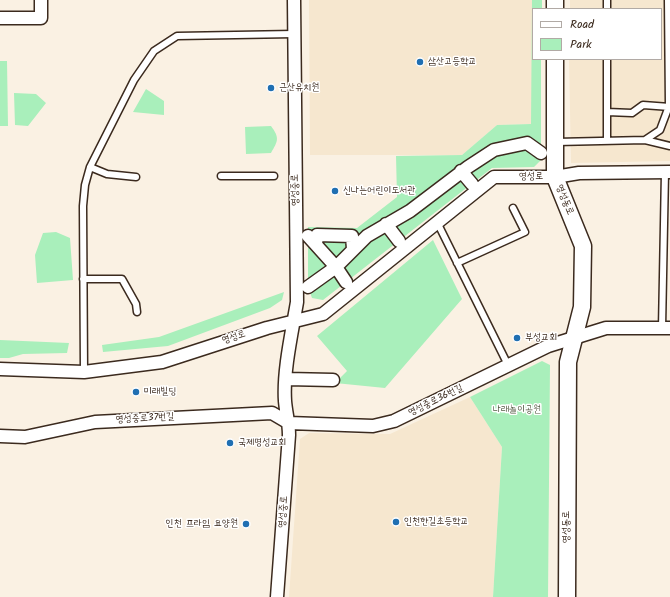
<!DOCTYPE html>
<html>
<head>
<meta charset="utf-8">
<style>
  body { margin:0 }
  #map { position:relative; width:670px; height:597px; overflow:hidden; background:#faf1e3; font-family:Kalam,sans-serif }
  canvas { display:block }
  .legend { position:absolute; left:532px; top:8px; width:130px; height:52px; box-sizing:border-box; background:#fff; border:1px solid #b1aaa5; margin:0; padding:5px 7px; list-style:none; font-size:12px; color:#3b2a1e }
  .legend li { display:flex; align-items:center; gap:8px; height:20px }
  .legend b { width:20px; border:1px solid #b1aaa5 }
</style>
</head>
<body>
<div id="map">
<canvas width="670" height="597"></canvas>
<ul class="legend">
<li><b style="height:5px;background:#fff"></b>Road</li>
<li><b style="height:11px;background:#a9efbb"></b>Park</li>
</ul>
</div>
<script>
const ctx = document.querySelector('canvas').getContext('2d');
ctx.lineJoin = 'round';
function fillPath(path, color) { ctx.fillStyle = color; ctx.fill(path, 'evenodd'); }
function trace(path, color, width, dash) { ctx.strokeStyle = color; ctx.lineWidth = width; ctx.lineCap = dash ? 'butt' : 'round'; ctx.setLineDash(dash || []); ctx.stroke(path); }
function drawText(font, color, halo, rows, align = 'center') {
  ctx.font = font + ' Kalam,"Poor Story",sans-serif'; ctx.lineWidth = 3; ctx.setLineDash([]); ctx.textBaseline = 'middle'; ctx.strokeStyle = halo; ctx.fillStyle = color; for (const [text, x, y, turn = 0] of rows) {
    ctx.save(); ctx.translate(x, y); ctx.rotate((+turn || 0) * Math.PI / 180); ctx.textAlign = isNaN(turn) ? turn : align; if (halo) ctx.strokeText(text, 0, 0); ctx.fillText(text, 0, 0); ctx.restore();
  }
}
const built = new Path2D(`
  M309,0H532V124L497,125L462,155H310Z
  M570,0H670V161L571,163L569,59H661V9H570Z
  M470,397L502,447L493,597H289L300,439L309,433L390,434Z`);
const green = new Path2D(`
  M532,0H542V9H533V59H541V160L534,167L492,168L323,300L312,298L308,287V227L357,228L397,197L396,156L462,155L497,125L531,124Z
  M0,61H7L8,126H0Z
  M146,89L164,101V115L133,112Z
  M14,93L36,94L46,103L28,126L15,125Z
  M271,126C280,138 278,141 271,153L246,154L245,127Z
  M56,232L70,238L73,280L37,283L35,255L43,233Z
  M433,240L462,299L385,388L335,383L347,371L317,336Z
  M284,292L282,300L270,308L168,346L103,352L102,345L159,337Z
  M0,340L69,343L67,353L23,354L9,358H0Z
  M542,361L550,365L548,597H493L502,447L470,397Z`);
const lane = new Path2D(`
  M607,0V9
  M607,59V141
  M607,112L632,113L643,105L670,107
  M645,140L660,130L669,106L668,0
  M556,142L645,140L670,146
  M90,167L107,174L136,177
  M221,176H274
  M437,222L508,365
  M457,263L525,232L513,208
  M83,279H122L136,304L137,312
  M662,328L665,172
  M84,372L83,206L85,185L90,167L134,80L154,51L177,36L294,34`);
const street = new Path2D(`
  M0,18H41V0
  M461,171L472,184
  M386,224L399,241
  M308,236L336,267L367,236L410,211L468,167L494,150L527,143L541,153
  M316,244L317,235L352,236L353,249
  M308,287L336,267L346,282
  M0,369L84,372L162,362L267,328L323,314L494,177H555L579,173L670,172
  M287,379L333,380
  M0,436L25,437L95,422L272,413L289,423L373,426L394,421L548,346L606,328H670
  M277,597L289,435C289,423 286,413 285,401C283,371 292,332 297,302L294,0`);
const secondary = new Path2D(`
  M555,0V9
  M555,59V177L583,246L582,307L568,362L567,597`);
const markers = [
  [420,62,4,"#1f6fb2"],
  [271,88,4,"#1f6fb2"],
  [335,191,4,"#1f6fb2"],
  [517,338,4,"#1f6fb2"],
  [136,392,4,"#1f6fb2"],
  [230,443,4,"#1f6fb2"],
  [396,522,4,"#1f6fb2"],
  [246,524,4,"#1f6fb2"]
];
const poiNames = [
  ["삼산고등학교",428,62],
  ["근산유치원",279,88],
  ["신나는어린이도서관",343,191],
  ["부성교회",525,338],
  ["미래빌딩",144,392],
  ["국제명성교회",238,443],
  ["인천한길초등학교",404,522],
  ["인천 프라임 요양원",238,524,"right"]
];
const streetNames = [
  ["영성로",531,177],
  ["영성중로",296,190,-91],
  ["영성동로",564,200,68],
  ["영성로",234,338,-18],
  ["영성중로36번길",436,401,-26],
  ["영성중로37번길",145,419,-3],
  ["영성중로",284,512,-86],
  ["영성동로",567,527,-90]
];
const parkNames = [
  ["나래놀이공원",517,410]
];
fillPath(built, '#f6e7cf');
fillPath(green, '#a9efbb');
trace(lane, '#3b2a1e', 9);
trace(street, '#3b2a1e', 15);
trace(secondary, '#3b2a1e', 19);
trace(lane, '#fff', 6);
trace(street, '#fff', 12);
trace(secondary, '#fff', 16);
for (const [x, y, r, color] of markers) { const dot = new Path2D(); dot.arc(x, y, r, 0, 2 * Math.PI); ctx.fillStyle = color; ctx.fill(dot); trace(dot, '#fff', 1.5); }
drawText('10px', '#3b2a1e', '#fff', poiNames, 'left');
drawText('10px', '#3b2a1e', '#fff', streetNames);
drawText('10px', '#565b45', '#fff', parkNames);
</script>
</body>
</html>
